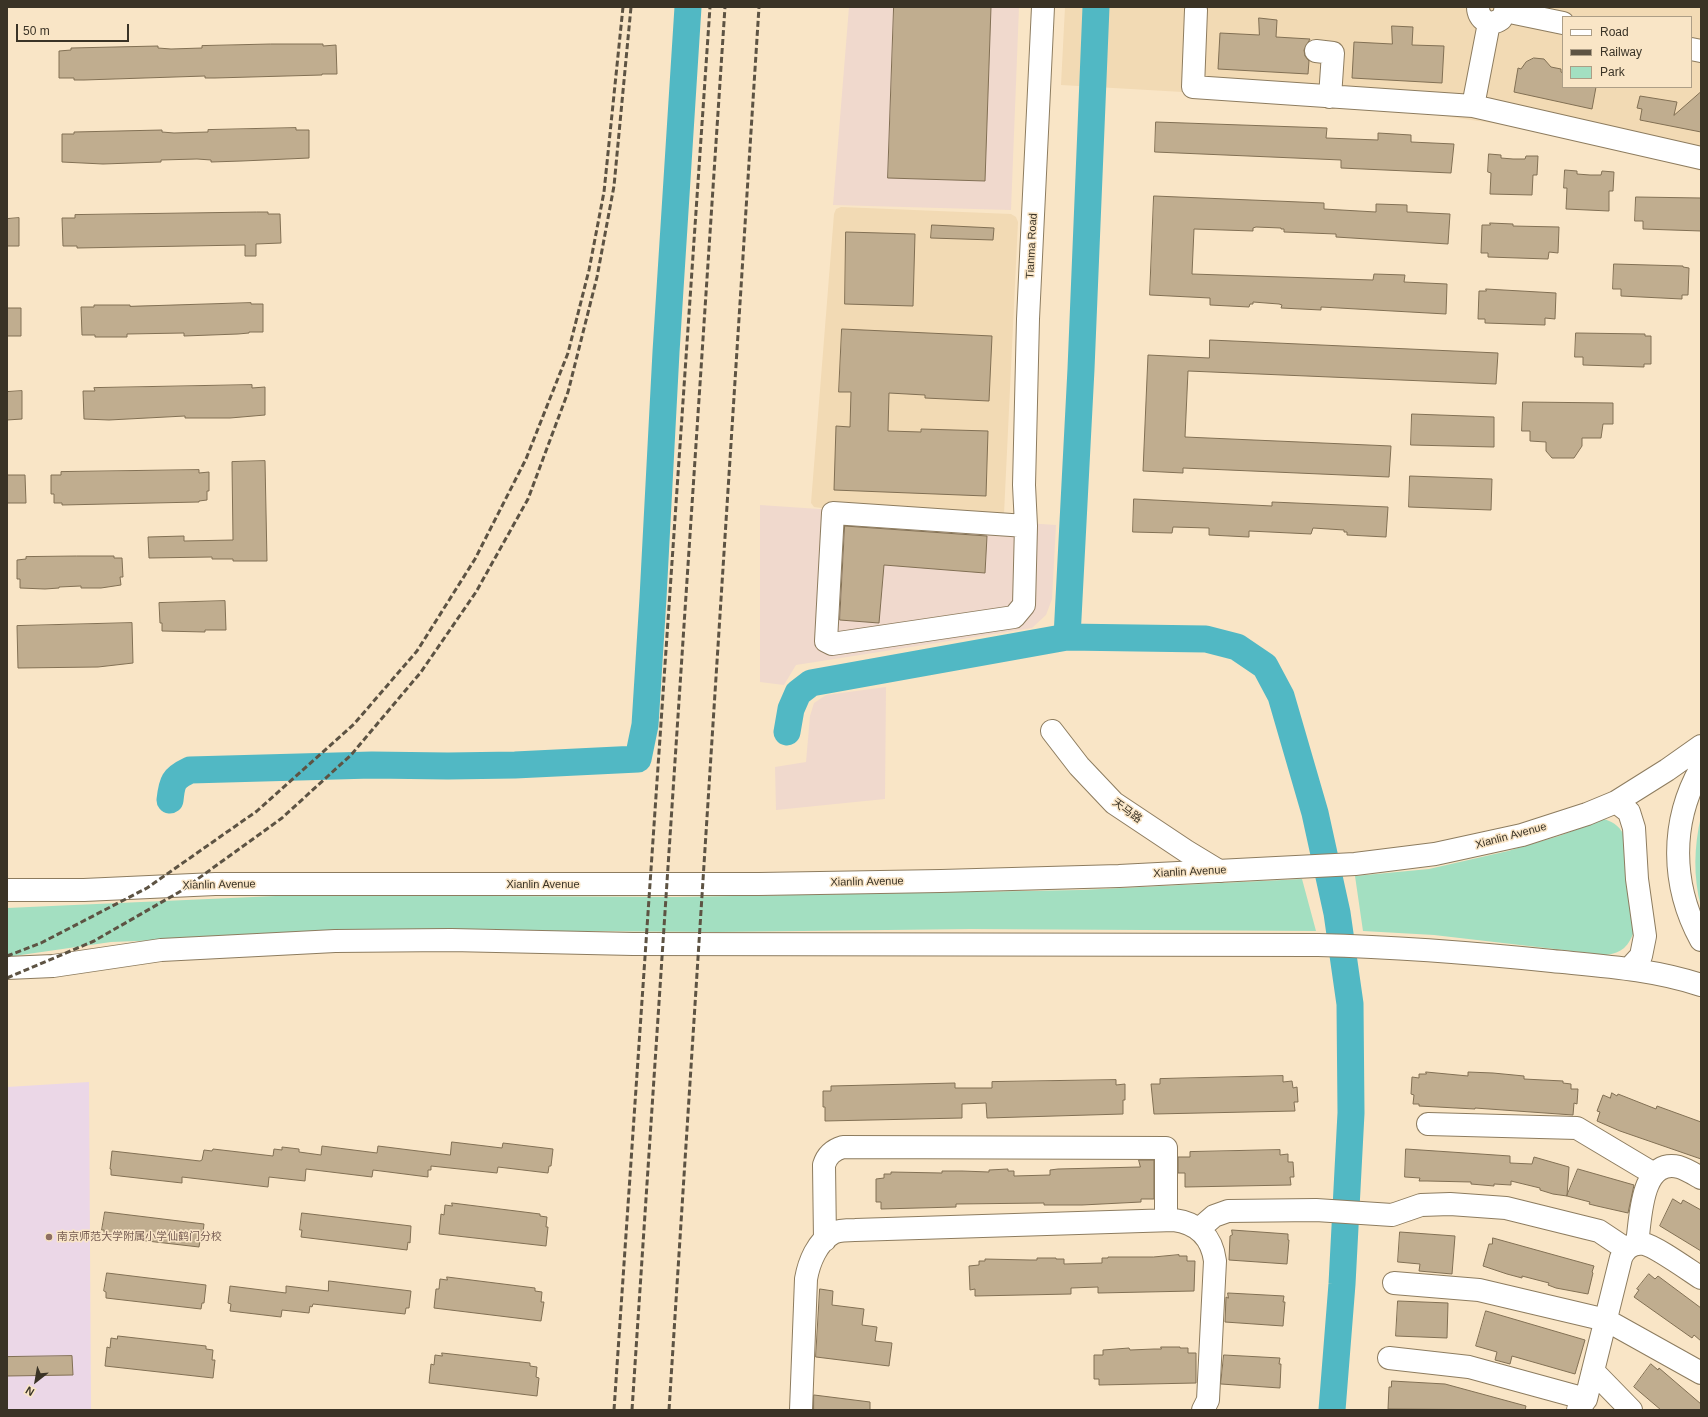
<!DOCTYPE html>
<html>
<head>
<meta charset="utf-8">
<style>
  body { margin:0 }
  #map { position:relative; width:1708px; height:1417px; overflow:hidden; background:#f9e5c6; font-family:Helvetica,sans-serif }
  canvas { display:block }
  .frame { position:absolute; inset:0; border:8px solid #3a3326; pointer-events:none }
  .legend { position:absolute; left:1562px; top:16px; width:130px; height:72px; box-sizing:border-box; background:#f9e5c6; border:1px solid #ad9e86; margin:0; padding:5px 7px; list-style:none; font-size:12px; color:#3a3326 }
  .legend li { display:flex; align-items:center; gap:8px; height:20px }
  .legend b { width:20px; border:1px solid #ad9e86 }
  .north { position:absolute; left:16px; top:1361px; width:40px; height:40px; -webkit-text-stroke:3px #f9e5c6; paint-order:stroke; rotate:211deg; font-size:11px; font-weight:700; line-height:16px; text-align:center; color:#3a3326 }
  .north::after { content:''; display:block; margin:auto; width:14px; height:18px; background:#3a3326; clip-path:polygon(50% 0,100% 100%,50% 72%,0 100%) }
  .scale { position:absolute; left:16px; top:24px; width:113px; height:18px; box-sizing:border-box; border:2px solid #3a3326; border-top:0; padding-left:5px; font-size:12px; line-height:14px; white-space:nowrap; color:#3a3326; -webkit-text-stroke:3px #f9e5c6; paint-order:stroke }
</style>
</head>
<body>
<div id="map">
<canvas width="1708" height="1417"></canvas>
<div class="frame"></div>
<ul class="legend">
<li><b style="height:5px;background:#fff"></b>Road</li>
<li><b style="height:5px;background:#5d5343"></b>Railway</li>
<li><b style="height:11px;background:#a3dfc1"></b>Park</li>
</ul>
<div class="north">N</div>
<div class="scale">50 m</div>
</div>
<script>
const ctx = document.querySelector('canvas').getContext('2d');
ctx.lineJoin = 'round';
function fillPath(path, color) { ctx.fillStyle = color; ctx.fill(path, 'evenodd'); }
function trace(path, color, width, dash) { ctx.strokeStyle = color; ctx.lineWidth = width; ctx.lineCap = dash ? 'butt' : 'round'; ctx.setLineDash(dash || []); ctx.stroke(path); }
function drawText(font, color, halo, rows, align = 'center') {
  ctx.font = font + ' Helvetica,"Noto Sans SC",sans-serif'; ctx.lineWidth = 3; ctx.setLineDash([]); ctx.textBaseline = 'middle'; ctx.strokeStyle = halo; ctx.fillStyle = color; for (const [text, x, y, turn = 0] of rows) {
    ctx.save(); ctx.translate(x, y); ctx.rotate((+turn || 0) * Math.PI / 180); ctx.textAlign = isNaN(turn) ? turn : align; if (halo) ctx.strokeText(text, 0, 0); ctx.fillText(text, 0, 0); ctx.restore();
  }
}
const built = new Path2D(`
  M1065,7H1701V171L1548,131L1339,101L1061,85ZM1563,17H1691V87H1563Z
  M841,207L1011,214L1016,217L1018,222L1004,514L821,508L814,507L811,503L834,214L836,209Z`);
const industrial = new Path2D(`
  M849,7H1019L1011,210L833,205Z
  M760,505L1056,525L1052,599L1046,615L1032,628L796,665L784,685L760,682Z
  M886,687L885,799L776,810L775,767L806,762L810,716L814,703L826,695Z`);
const education = new Path2D(`
  M89,1082L91,1410H7V1087Z`);
const green = new Path2D(`
  M1701,816V907C1693,876 1694,847 1701,816Z
  M1604,819C1615,823 1621,827 1625,838L1634,931C1629,946 1622,953 1606,955L1434,935L1363,931L1355,876L1429,869L1508,851L1559,836Z
  M1302,879L1316,931L971,929L717,932L415,930L111,942L7,957V908L298,895L676,897L1081,890Z`);
const river = new Path2D(`
  M1067,637L1081,369L1096,7
  M787,732L791,709L798,693L811,683L1067,637L1206,639L1237,647L1265,666L1281,696L1315,813L1337,913L1350,1004L1351,1113L1342,1284L1332,1410
  M170,800C172,782 173,778 190,770L372,765L448,766L515,765L638,759L645,725L653,598L666,352L688,7`);
const building = new Path2D(`
  M894,7H991L985,181L888,178Z
  M1259,18L1277,20L1276,37L1310,39L1304,50L1305,56L1309,61L1308,74L1218,69L1220,33L1259,35Z
  M1392,26L1413,27L1412,45L1444,46L1442,83L1352,78L1354,42L1392,44Z
  M271,44H323V46L336,45L337,74H322V75L215,78H205V76L84,80H74V78H59V51L71,50V48L158,46V48L171,49L202,48V46Z
  M1534,58L1544,59L1551,67L1561,69V72L1563,73V87H1596L1592,109L1514,92L1518,68L1521,69L1526,62Z
  M1701,92V132L1640,120L1642,109L1637,108L1640,96L1677,102L1674,115Z
  M1156,122L1327,128L1326,138L1378,140V133L1411,135V142L1454,144L1451,173L1341,168V160L1155,152Z
  M296,128V130H309V158L242,161L211,162V160L197,159L161,160V162L103,164L62,162V134H74V132L162,130V132L174,133L208,132V130Z
  M1489,154L1501,155V158L1513,159H1525L1526,156H1538L1537,175H1533L1532,195L1490,194L1491,173L1488,172Z
  M1565,170L1577,171V174L1590,175H1601L1602,171L1614,172L1613,191H1609V211L1566,209L1567,188H1564Z
  M1154,196L1324,203V209L1376,212V204L1407,205V212L1450,214L1448,244L1336,237V234L1284,232V229H1281V228L1256,227L1253,228V231L1194,229L1192,274L1373,280L1374,274L1405,275L1404,282L1447,284L1446,314L1321,307V310L1281,308L1282,305L1279,304L1253,302V304H1250L1249,307L1210,305V298L1150,295Z
  M1636,197L1701,198V231L1643,229V221H1635Z
  M257,212H268V214H280L281,243L256,244V256H245V245L77,248V246H63L62,218H75V215Z
  M19,218V246H7V219Z
  M1490,223L1513,224V226L1559,227L1558,253L1549,252L1548,259L1488,257V253H1481L1482,225H1490Z
  M932,225L994,228L993,240L931,238Z
  M846,232L915,234L913,306L845,304Z
  M1614,264L1683,266V267L1689,268L1688,295H1682V299L1621,296V289H1613Z
  M1486,289L1556,293L1555,319L1545,318V325L1485,323V319H1478L1479,291H1486Z
  M251,303V304H263V332H249V333L238,334L184,336V333L127,334V337H95V335H82L81,307H94V305H130V306Z
  M7,308H21V336H7Z
  M842,329L992,336L989,401L925,398V395L889,393L888,431L921,432V429L988,431L986,496L834,490L836,426L850,427L851,392H839Z
  M1576,333L1645,334V336H1651V364H1644V367L1583,365V357H1575Z
  M1210,340L1498,353L1496,384L1188,371L1185,437L1391,446L1389,477L1183,468V473L1143,471L1148,355L1209,358Z
  M252,385V388L265,387V415L230,418H185V416L109,420L84,419L83,391H95L94,388Z
  M22,391V419L7,420V392Z
  M1523,402L1613,403V424H1603L1601,438H1582V446L1574,458H1552L1546,451V442L1530,441V431H1522Z
  M1412,414L1494,417V447L1411,445Z
  M265,461L267,561H233V559H212V557L149,558L148,537L184,536V541L233,540L232,462Z
  M199,470V473L209,472V491H207V500L199,501V502L62,505V503H54V494H51V475H61V472Z
  M7,475H25L26,503H7Z
  M1410,476L1492,479L1491,510L1409,507Z
  M1134,499L1272,506V502L1388,507L1386,537L1347,535V532H1344V530L1313,528L1311,534L1249,531V537L1209,535V528L1173,527L1172,533L1133,532Z
  M845,526L987,536L985,573L884,565L879,623L840,620Z
  M77,556H114V558H122L123,577H120L121,585L101,588H81V586L59,587V588L45,589L20,588V579H17V560L26,559V557Z
  M225,601L226,630H205V632L162,631V623H160L159,603Z
  M132,623L133,663L98,667L18,668L17,626Z
  M1426,1072L1468,1076V1072L1493,1073L1524,1076V1079L1563,1081V1083L1571,1084V1089H1578L1577,1104L1574,1103L1573,1115L1475,1108V1109L1419,1106V1104H1413L1414,1095L1411,1094L1412,1077L1419,1078V1074H1426Z
  M1283,1076V1082L1292,1081L1293,1088L1297,1087L1298,1102H1294L1295,1111L1154,1114L1151,1084H1160V1079Z
  M1116,1080V1085L1125,1084V1100H1123V1114L987,1118L986,1103L962,1104V1118L825,1121V1107H823V1091H831V1086L955,1083V1088H992V1082Z
  M1612,1093L1617,1096L1618,1094L1656,1109L1657,1106L1701,1122V1159L1620,1131L1597,1121L1600,1112L1597,1111L1603,1095L1610,1098Z
  M452,1142L502,1148L503,1143L553,1149L551,1166H549L548,1173L498,1167L497,1173L431,1166V1170H428V1177L373,1170L372,1177L306,1169L305,1181L269,1177L268,1187L182,1177V1183L111,1175V1169H110L112,1151L200,1161L202,1160L204,1150L212,1151L213,1149L273,1156L274,1149L282,1150V1147L299,1149V1152L321,1155L322,1146L377,1153L378,1146L450,1155Z
  M1406,1149L1510,1156V1163L1532,1164L1534,1157L1569,1167L1567,1196L1553,1194L1540,1190V1188L1511,1181V1185L1494,1184V1186L1471,1184V1182L1427,1181H1419L1420,1178L1405,1177Z
  M1280,1150V1155L1288,1154V1162H1293L1294,1177H1290L1291,1185L1185,1187V1173H1178V1157H1190V1152Z
  M1139,1160H1154V1199H1141V1202L1082,1205H1044V1203L956,1204V1207L881,1209V1202H876V1179L884,1178V1174H891V1172L942,1173V1171H962L989,1172V1170L1008,1169V1171H1014V1176L1050,1175V1170L1058,1169L1140,1167Z
  M1578,1169L1634,1185L1628,1213L1597,1206L1589,1204L1590,1202L1567,1196Z
  M1673,1199L1681,1204L1683,1200L1701,1210V1251L1660,1226Z
  M452,1203L540,1214V1216L547,1217L546,1227H548L546,1246L439,1234L441,1214L444,1215L445,1205L452,1206Z
  M105,1212L204,1224L202,1241H200L199,1247L104,1236V1230H102Z
  M302,1213L411,1226L410,1243L408,1242L407,1250L301,1237L302,1230H300Z
  M1232,1230L1288,1234V1240H1289L1287,1264L1229,1260L1230,1236L1232,1235Z
  M1400,1232L1455,1236L1452,1274L1419,1271L1420,1264L1398,1262Z
  M1493,1238L1594,1266L1592,1272L1593,1273L1588,1294L1556,1288L1548,1285L1549,1283L1522,1276V1278L1507,1274L1483,1266L1489,1244H1492Z
  M1179,1255V1256H1187V1261H1195L1194,1291L1098,1293V1287L1071,1288V1294L975,1296V1289L970,1290L969,1266L979,1265V1261H985V1259L1030,1260H1037V1258H1056V1259H1064V1264L1102,1263V1258H1108V1257H1153Z
  M107,1273L206,1285L204,1303H202L201,1309L106,1298V1292L104,1291Z
  M1649,1274L1655,1279L1658,1276L1701,1308V1341L1694,1335L1692,1338L1634,1297L1639,1290L1637,1289Z
  M447,1277L535,1288V1291L542,1292L541,1302H544L541,1321L434,1308L436,1289H439L440,1279L447,1280Z
  M329,1281L411,1291L409,1308H406L405,1314L313,1304L312,1307L310,1306L309,1313L282,1310L281,1317L230,1311L231,1304L228,1303L230,1286L286,1293V1286L328,1291Z
  M820,1289L833,1291L832,1305L864,1309L862,1325L877,1327L875,1341L892,1343L889,1366L816,1357Z
  M1228,1293L1284,1296L1283,1302H1285L1283,1326L1225,1322L1226,1297L1228,1298Z
  M1398,1301L1448,1303L1447,1338L1396,1336Z
  M1486,1311L1585,1340L1575,1374L1512,1356L1510,1364L1495,1360L1497,1352L1476,1346Z
  M118,1336L206,1346V1349L213,1350L212,1360H215L213,1378L105,1366L107,1347L110,1348L111,1338L117,1339Z
  M1161,1347H1180V1348H1188V1353H1196V1383L1099,1385V1379H1094V1355H1103V1350L1129,1348L1130,1350L1154,1349H1161Z
  M442,1353L530,1363V1366L537,1367L536,1377L539,1378L537,1396L429,1383L431,1364L434,1365L435,1355L442,1356Z
  M1224,1355L1280,1358L1279,1364H1281L1280,1388L1221,1384Z
  M72,1356L73,1375L7,1376V1357Z
  M1651,1364L1658,1370L1659,1368L1701,1404V1410H1661L1634,1387Z
  M1392,1381L1445,1384L1526,1406L1525,1410L1388,1409L1389,1387H1391Z
  M814,1395L870,1402V1410H814Z`);
const minor = new Path2D(`
  M1478,7C1478,20 1490,27 1501,19
  M1196,10L1193,87L1473,106L1701,158
  M1505,11L1563,23
  M1691,49L1701,51
  M1316,51L1333,53L1330,97
  M1473,106L1489,23
  M833,513L1026,526L1024,605L1014,617L832,644L826,641Z
  M1026,526L1024,485L1028,319L1043,7
  M1052,731L1079,766L1114,803L1186,851L1219,871
  M1428,1124L1577,1128L1654,1174
  M1199,1229L1214,1216L1228,1211L1316,1210L1392,1215L1421,1205L1450,1204L1506,1208L1599,1231L1626,1249
  M825,1240L824,1165C827,1155 833,1150 843,1147L1166,1148V1220
  M1637,1243C1641,1219 1640,1158 1679,1167C1686,1169 1694,1174 1701,1178
  M1394,1283L1479,1290L1606,1320
  M1606,1320L1701,1373
  M1389,1358L1469,1367L1586,1399
  M1593,1371L1631,1410
  M801,1410L806,1279C809,1262 817,1242 833,1233C839,1230 849,1230 855,1230L1174,1220C1198,1223 1212,1237 1215,1261L1208,1400L1203,1410
  M1578,1410L1586,1399L1621,1258C1625,1248 1633,1242 1644,1244C1655,1246 1690,1271 1701,1278`);
const major = new Path2D(`
  M1701,768C1670,822 1671,885 1701,940
  M1616,802L1629,812L1634,828L1637,879L1645,936L1641,956L1629,969
  M7,890H84L215,884H759L941,881L1119,876L1355,864L1435,854L1522,835L1587,814L1616,802L1667,770L1701,746
  M7,968L53,966L161,950L335,941L451,940L633,944L1318,945C1396,947 1474,953 1552,961C1602,966 1653,969 1701,985`);
const rail = new Path2D(`
  M7,956L41,943L147,888L257,811L354,724L417,651L475,559L526,459L568,353L589,270L604,192L623,7
  M7,978L94,941L181,891L282,818L351,755L421,672L476,592L528,499L568,392L597,277L614,186L631,7
  M614,1410L710,7
  M632,1410L725,7
  M669,1410L759,7`);
const markers = [
  [49,1237,4,"#8d6e63"]
];
const streetNames = [
  ["Tianma Road",1032,246,-87],
  ["天马路",1127,811,36],
  ["Xianlin Avenue",1511,836,-15],
  ["Xianlin Avenue",1190,872,-3],
  ["Xianlin Avenue",867,882,-1],
  ["Xianlin Avenue",219,885,-1],
  ["Xianlin Avenue",543,885]
];
const educationNames = [
  ["南京师范大学附属小学仙鹤门分校",57,1237]
];
fillPath(built, '#f2dab4');
fillPath(industrial, '#f0d9cd');
fillPath(education, '#ebd7e7');
fillPath(green, '#a3dfc1');
trace(river, '#51b8c4', 27);
fillPath(building, '#c0ad8f');
trace(building, '#827054', 1);
trace(minor, '#8d7c5f', 24);
trace(major, '#8d7c5f', 24);
trace(minor, '#fff', 22);
trace(major, '#fff', 22);
trace(rail, '#5d5343', 3, [6, 3]);
for (const [x, y, r, color] of markers) { const dot = new Path2D(); dot.arc(x, y, r, 0, 2 * Math.PI); ctx.fillStyle = color; ctx.fill(dot); trace(dot, '#f9e5c6', 1.5); }
drawText('11px', '#3a3326', '#f9e5c6', streetNames);
drawText('11px', '#785e54', '#f9e5c6', educationNames, 'left');
</script>
</body>
</html>
